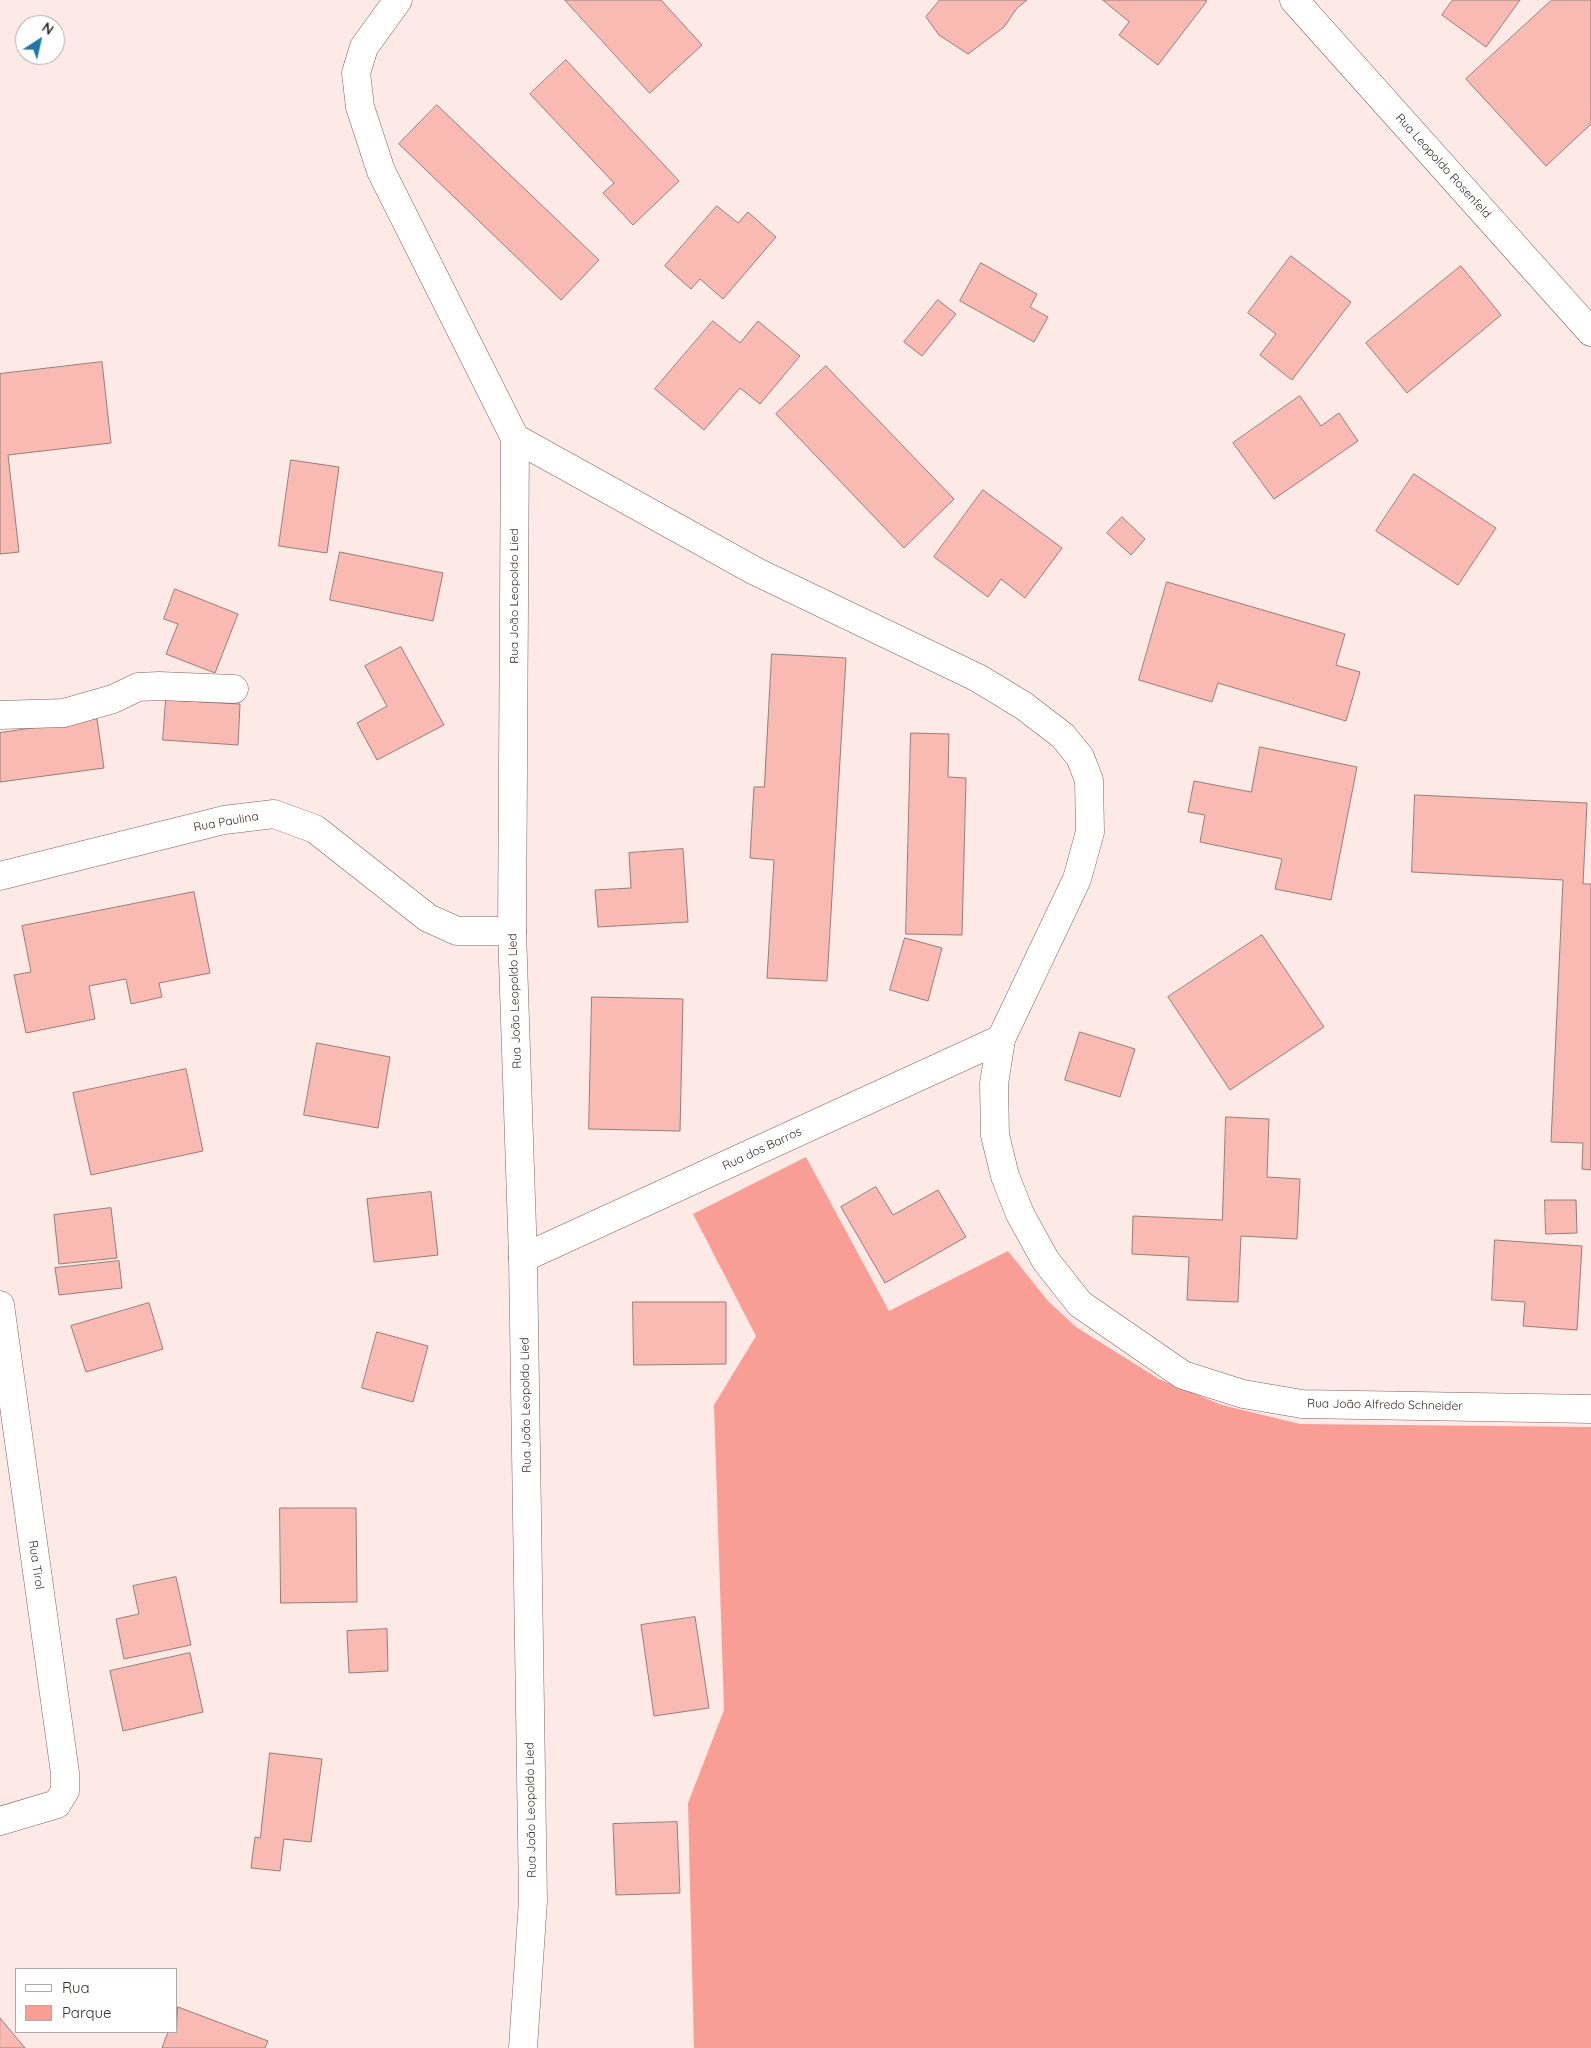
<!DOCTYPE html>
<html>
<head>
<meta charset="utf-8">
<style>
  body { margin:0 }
  #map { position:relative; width:1591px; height:2048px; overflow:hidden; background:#fde9e6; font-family:Quicksand,sans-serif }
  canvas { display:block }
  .legend { position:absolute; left:15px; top:1968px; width:162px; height:65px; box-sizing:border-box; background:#fff; border:1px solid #afaaa9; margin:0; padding:6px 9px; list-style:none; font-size:15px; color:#372b29 }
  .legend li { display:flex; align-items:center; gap:10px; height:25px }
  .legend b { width:25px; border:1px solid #afaaa9 }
  .north { position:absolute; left:15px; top:15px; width:50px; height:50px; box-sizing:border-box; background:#fff; border:1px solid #afaaa9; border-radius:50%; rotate:35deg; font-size:14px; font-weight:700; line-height:20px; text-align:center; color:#372b29 }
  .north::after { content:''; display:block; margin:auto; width:18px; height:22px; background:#1e77a6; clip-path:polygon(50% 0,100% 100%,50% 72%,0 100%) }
</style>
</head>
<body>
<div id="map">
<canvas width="1591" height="2048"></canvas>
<ul class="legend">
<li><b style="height:6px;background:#fff"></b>Rua</li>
<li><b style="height:14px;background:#f99e94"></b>Parque</li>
</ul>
<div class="north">N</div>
</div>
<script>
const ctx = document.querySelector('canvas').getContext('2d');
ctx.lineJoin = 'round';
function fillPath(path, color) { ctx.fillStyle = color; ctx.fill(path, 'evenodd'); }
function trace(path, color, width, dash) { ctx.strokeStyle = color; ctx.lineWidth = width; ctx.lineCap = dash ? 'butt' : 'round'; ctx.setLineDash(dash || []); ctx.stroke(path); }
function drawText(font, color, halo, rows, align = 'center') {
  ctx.font = font + ' Quicksand,sans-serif'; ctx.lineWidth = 4; ctx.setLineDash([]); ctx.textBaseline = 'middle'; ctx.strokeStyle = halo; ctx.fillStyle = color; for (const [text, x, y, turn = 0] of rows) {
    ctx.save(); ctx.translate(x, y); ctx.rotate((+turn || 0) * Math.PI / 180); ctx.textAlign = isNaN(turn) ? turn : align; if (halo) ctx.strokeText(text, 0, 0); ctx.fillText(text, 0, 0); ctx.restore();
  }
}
const green = new Path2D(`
  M806,1157L889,1311L1008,1251L1048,1301L1076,1327L1159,1379L1222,1405L1300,1424L1591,1427V2048H694L688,1803L724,1710L714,1405L756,1336L693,1214Z`);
const building = new Path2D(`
  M565,0H661L702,45L650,93Z
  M940,0H1027L1017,8L1004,27L968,54L939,35L926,17Z
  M1103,0H1205L1207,1L1158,65L1119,35L1129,22Z
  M1453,0H1520L1486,47L1442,15Z
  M1552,0H1591V124L1546,166L1466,79Z
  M566,60L679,181L633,225L603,193L614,183L530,94Z
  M437,105L599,260L561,300L399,144Z
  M717,206L738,223L748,212L776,237L723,299L700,279L691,289L665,266Z
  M1291,256L1351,302L1292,380L1260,355L1276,334L1248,313Z
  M981,263L1037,294L1030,307L1048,317L1034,342L960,301Z
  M1461,266L1501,315L1407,393L1366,343Z
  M938,300L956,314L922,356L904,342Z
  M713,321L740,343L758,321L800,356L760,404L740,388L704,430L655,389Z
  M102,362L111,443L8,455L19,552L0,554V374Z
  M826,366L954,499L904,548L776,414Z
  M1300,396L1321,426L1339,413L1358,441L1274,499L1233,443Z
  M291,460L339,467L327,553L279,546Z
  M1414,474L1496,528L1458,585L1376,531Z
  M983,490L1062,548L1025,598L1001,579L988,597L934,557Z
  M1122,517L1145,539L1131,555L1107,533Z
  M340,552L443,573L433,621L330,600Z
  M1167,582L1345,634L1336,665L1360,672L1346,721L1218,683L1212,702L1139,680Z
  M175,589L238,614L215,673L166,654L178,624L164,619Z
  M401,647L444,725L377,760L357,723L387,706L365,666Z
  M772,654L846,658L827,981L767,978L774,860L750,858L754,787H764Z
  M166,700L240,704L238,745L163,740Z
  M97,719L104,768L0,782V733Z
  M911,733L949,734L948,777L966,778L962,935L906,934Z
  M1260,747L1357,767L1331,900L1275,889L1282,859L1200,842L1205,815L1188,812L1194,781L1251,792Z
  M1415,795L1587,803L1583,884H1591V1170L1582,1169L1583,1143L1551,1142L1563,880L1412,872Z
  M683,849L688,922L598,927L595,890L631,888L629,853Z
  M194,892L210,973L159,983L162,997L131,1004L126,979L89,986L95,1019L26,1033L14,975L31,972L22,926Z
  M1262,935L1324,1027L1230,1090L1168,997Z
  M905,938L942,948L928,1001L890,990Z
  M592,997L683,999L680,1131L589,1129Z
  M1080,1032L1135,1049L1120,1097L1065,1080Z
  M317,1043L390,1057L378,1128L304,1115Z
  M186,1069L203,1151L91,1175L73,1093Z
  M1226,1117L1269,1119L1267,1177L1300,1179L1297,1239L1241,1236L1238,1302L1187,1300L1189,1257L1132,1254L1133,1216L1222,1220Z
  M876,1187L893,1215L938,1190L966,1237L885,1283L841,1207Z
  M431,1192L438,1255L374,1262L367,1199Z
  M1545,1200H1576L1577,1233L1546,1234Z
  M111,1208L117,1258L59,1264L54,1215Z
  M1495,1240L1582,1246L1577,1330L1523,1326L1525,1302L1492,1300Z
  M119,1261L122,1288L59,1295L55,1268Z
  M633,1302H726V1364L634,1365Z
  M149,1303L163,1349L86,1372L71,1326Z
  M377,1332L428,1346L413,1402L362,1388Z
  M280,1508H356L357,1602L281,1603Z
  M176,1577L191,1645L124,1659L116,1619L139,1614L133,1586Z
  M695,1617L709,1708L654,1716L641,1625Z
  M387,1629L388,1671L349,1673L347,1631Z
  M190,1653L203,1712L123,1731L110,1671Z
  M270,1753L322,1759L311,1842L284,1839L280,1871L251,1868L255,1837L260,1838Z
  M677,1822L680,1893L616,1895L613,1824Z
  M178,2007L268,2041L265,2048H162L168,2032H176Z
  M0,2018L25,2048H0Z`);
const minor = new Path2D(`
  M0,715L64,713L113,699L138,687L159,686L234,689
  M0,876L224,820L274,814L315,829L428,918L457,931H512
  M523,1258L1001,1039
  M0,1305L65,1773V1791L57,1804L0,1821`);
const tertiary = new Path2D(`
  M398,0L364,47L356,73L360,107L381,171L515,438L512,931L523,1258L533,1901L523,2048
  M1294,0L1591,332
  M515,438L755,571L978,678L1024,706L1063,736L1080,757L1089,780L1090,832L1077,879L1001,1039L994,1084L995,1135L1005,1176L1020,1214L1046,1261L1080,1304L1183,1375L1243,1394L1302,1404L1591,1409`);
const streetNames = [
  ["Rua Leopoldo Rosenfeld",1443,166,48],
  ["Rua João Leopoldo Lied",514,596,-90],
  ["Rua Paulina",226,822,-10],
  ["Rua João Leopoldo Lied",515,1001,-92],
  ["Rua dos Barros",762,1149,-25],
  ["Rua João Leopoldo Lied",526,1405,-91],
  ["Rua João Alfredo Schneider",1385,1405,1],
  ["Rua Tirol",36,1565,82],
  ["Rua João Leopoldo Lied",531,1810,-91]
];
fillPath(green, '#f99e94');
fillPath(building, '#f8bab2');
trace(building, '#997c78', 1);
trace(minor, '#7f6360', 29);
trace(tertiary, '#7f6360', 29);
trace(minor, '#fff', 28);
trace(tertiary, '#fff', 28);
drawText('12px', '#372b29', '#fff', streetNames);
</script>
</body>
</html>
